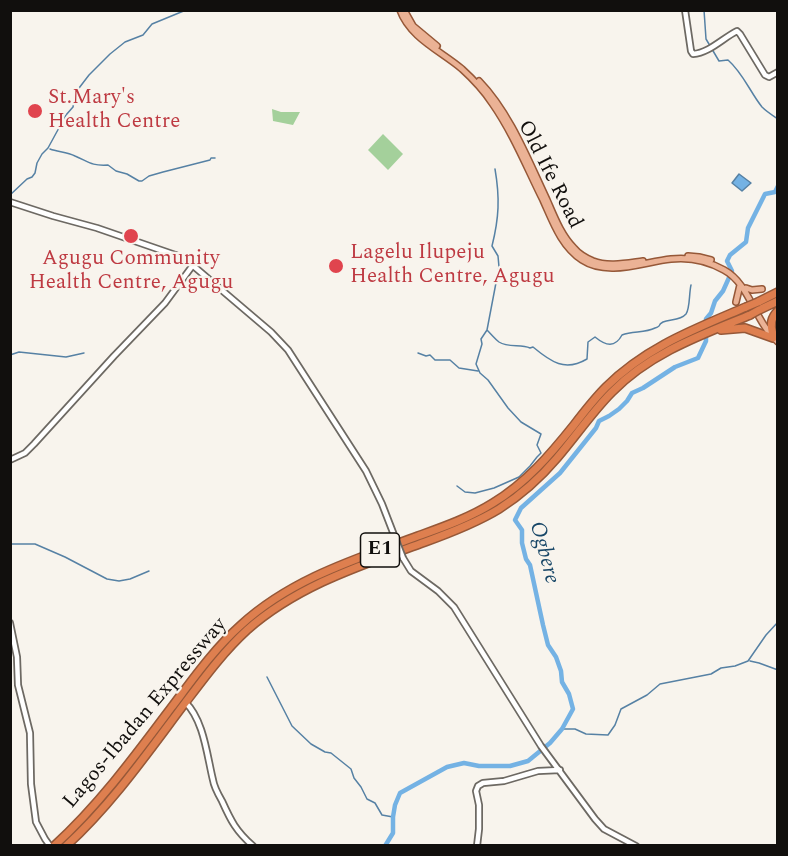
<!DOCTYPE html>
<html>
<head>
<meta charset="utf-8">
<style>
  body { margin:0 }
  #map { position:relative; width:788px; height:856px; overflow:hidden; background:#f8f4ed; font-family:Spectral,serif }
  canvas { display:block }
  .frame { position:absolute; inset:0; border:12px solid #110f0d; pointer-events:none }
</style>
</head>
<body>
<div id="map">
<canvas width="788" height="856"></canvas>
<div class="frame"></div>
</div>
<script>
const ctx = document.querySelector('canvas').getContext('2d');
ctx.lineJoin = 'round';
function fillPath(path, color) { ctx.fillStyle = color; ctx.fill(path, 'evenodd'); }
function trace(path, color, width, dash) { ctx.strokeStyle = color; ctx.lineWidth = width; ctx.lineCap = dash ? 'butt' : 'round'; ctx.setLineDash(dash || []); ctx.stroke(path); }
function drawText(font, color, halo, rows, align = 'center') {
  ctx.font = font + ' Spectral,serif'; ctx.lineWidth = 4.5; ctx.setLineDash([]); ctx.textBaseline = 'middle'; ctx.strokeStyle = halo; ctx.fillStyle = color; for (const [text, x, y, turn = 0] of rows) {
    ctx.save(); ctx.translate(x, y); ctx.rotate((+turn || 0) * Math.PI / 180); ctx.textAlign = isNaN(turn) ? turn : align; if (halo) ctx.strokeText(text, 0, 0); ctx.fillText(text, 0, 0); ctx.restore();
  }
}
const green = new Path2D(`
  M272,109L281,112H300L293,125L273,121Z
  M383,134L403,154L388,170L368,150Z`);
const water = new Path2D(`
  M739,174L751,183L742,191L732,183Z`);
const stream = new Path2D(`
  M704,10L706,39L719,61L728,60C743,73 750,92 762,107C767,112 772,115 778,119
  M50,149C58,152 67,152 75,156C89,162 91,166 108,165L116,171L127,174L139,181H142L149,176L163,172L210,160L211,158H215
  M10,195L27,179L32,177L35,173L37,163L42,154L48,148L66,115L73,107L76,92L89,75L110,54L125,42L143,35L152,24L186,10
  M487,330C491,334 495,339 499,342C508,348 521,344 530,348L533,347C551,362 565,372 587,359L588,342L595,337C606,346 615,348 622,335C633,331 645,333 655,328C663,325 656,326 663,322C670,319 680,321 686,314C690,309 689,293 691,285
  M418,353L426,356L430,355L435,360H450L459,368L478,371
  M10,355L19,352L66,357L84,353
  M457,486L465,492L475,493L494,488L519,477L530,466L537,457L541,453L537,445L541,434L521,422L508,408L488,380L480,373L476,364L482,344L481,339L487,330L499,267L498,256L492,246C499,218 500,198 495,169
  M10,544H35L65,557L107,579L119,581L130,579L149,571
  M750,661L759,663L778,670
  M267,677L292,726L311,744L325,752L331,753L351,769L354,778L361,787L367,799L375,803L382,815L393,817
  M562,729H575L586,734L608,735L615,725L621,709L647,695L660,684L711,674L721,668L735,666L748,661L766,635L778,622`);
const river = new Path2D(`
  M385,846L393,833V817L395,805L400,793L447,767L464,763L479,766H510L528,761L550,743L562,729L573,709L569,694L562,682L561,671L556,657L548,645L543,625L530,565L526,559L522,543V530L515,520L521,508L560,473L596,428L599,421L609,416L619,409L627,401L632,393L643,388L675,367L698,358L706,341V319L711,313L715,301L723,291L732,271L727,261L730,255L746,242L748,228L765,194L775,192L778,186`);
const secondary = new Path2D(`
  M685,10L691,51L693,54C709,53 723,38 737,31L740,34L765,75L769,77L778,72
  M10,202L53,216L97,228L184,258L271,332L288,350L366,471L382,504L394,535
  M10,460L25,453L34,444L114,356L165,303L193,265
  M403,558L411,571L438,591L454,607L541,746L595,819L604,829L636,846
  M10,623L17,657L18,685L30,733L31,784L36,822L45,839L50,846
  M185,702C204,720 207,756 213,780C214,787 218,794 222,801C231,821 236,831 253,846
  M477,846L479,829V805L476,791L478,786L483,783L504,781L538,771L560,770`);
const primary = new Path2D(`
  M400,10C410,38 441,51 462,69C473,79 484,91 492,103C513,133 527,168 543,200C553,222 561,246 582,260C608,277 643,262 671,259C689,257 708,261 724,270C750,284 754,321 778,342
  M404,10L413,26L437,46
  M479,81C510,113 528,160 547,200C554,216 561,235 574,248C578,253 586,258 593,261C608,267 627,263 643,261
  M688,256L699,257L711,260
  M746,288L752,290L762,289
  M736,302L740,285`);
const highway = new Path2D(`
  M758,302L778,292
  M759,310L778,301
  M721,330L745,328L773,338
  M773,334C770,326 771,317 778,311
  M54,846C99,805 135,756 171,708C193,679 214,649 241,625C291,579 356,559 418,536C443,527 469,518 493,503C526,483 550,455 574,425C584,412 594,399 606,387C646,347 695,329 746,307
  M66,846C112,804 148,752 185,703C204,678 223,652 247,630C298,585 362,565 425,542C450,533 476,523 499,509C521,495 540,478 557,458C576,436 592,412 612,392C650,353 701,335 750,315`);
const secondaryBridge = new Path2D(`
  M394,535L403,558`);
const highwayBridge = new Path2D(`
  M746,307L758,302
  M750,315L759,310`);
const markers = [
  [35,111,8,"#e0444e"],
  [131,236,8,"#e0444e"],
  [336,266,8,"#e0444e"]
];
const shields = [
  [380,550,39]
];
const shieldNames = [
  ["E1",380,550]
];
const healthNames = [
  ["St.Mary's",48,99],
  ["Health Centre",48,123],
  ["Lagelu Ilupeju",350,254],
  ["Health Centre, Agugu",350,278],
  ["Agugu Community",131,260,"center"],
  ["Health Centre, Agugu",131,284,"center"]
];
const streetNames = [
  ["Old Ife Road",549,175,63],
  ["Lagos-Ibadan Expressway",146,714,-50]
];
const waterNames = [
  ["Ogbere",543,553,75]
];
fillPath(green, '#a4d09b');
fillPath(water, '#74b2e4');
trace(water, '#5681a4', 1.5);
trace(stream, '#5681a4', 1.5);
trace(river, '#74b2e4', 4.5);
trace(secondary, '#6d6963', 8);
trace(primary, '#965838', 8);
trace(highway, '#965838', 10);
trace(secondary, '#fff', 4.5);
trace(primary, '#ebb295', 5);
trace(highway, '#de7f4f', 7);
trace(secondaryBridge, '#6d6963', 8, []);
trace(highwayBridge, '#965838', 10, []);
trace(secondaryBridge, '#fff', 4.5);
trace(highwayBridge, '#de7f4f', 7);
for (const [x, y, r, color] of markers) { const dot = new Path2D(); dot.arc(x, y, r, 0, 2 * Math.PI); ctx.fillStyle = color; ctx.fill(dot); trace(dot, '#f8f4ed', 2); }
for (const [x, y, w] of shields) { const box = new Path2D(); box.roundRect(x - w / 2, y - 17, w, 34, 4.5); ctx.fillStyle = '#f8f4ed'; ctx.fill(box); trace(box, '#110f0d', 1.5); }
drawText('bold 20px', '#110f0d', null, shieldNames);
drawText('21px', '#be3a42', '#f8f4ed', healthNames, 'left');
drawText('21px', '#110f0d', '#f8f4ed', streetNames);
drawText('italic 22px', '#174667', '#f8f4ed', waterNames);
</script>
</body>
</html>
